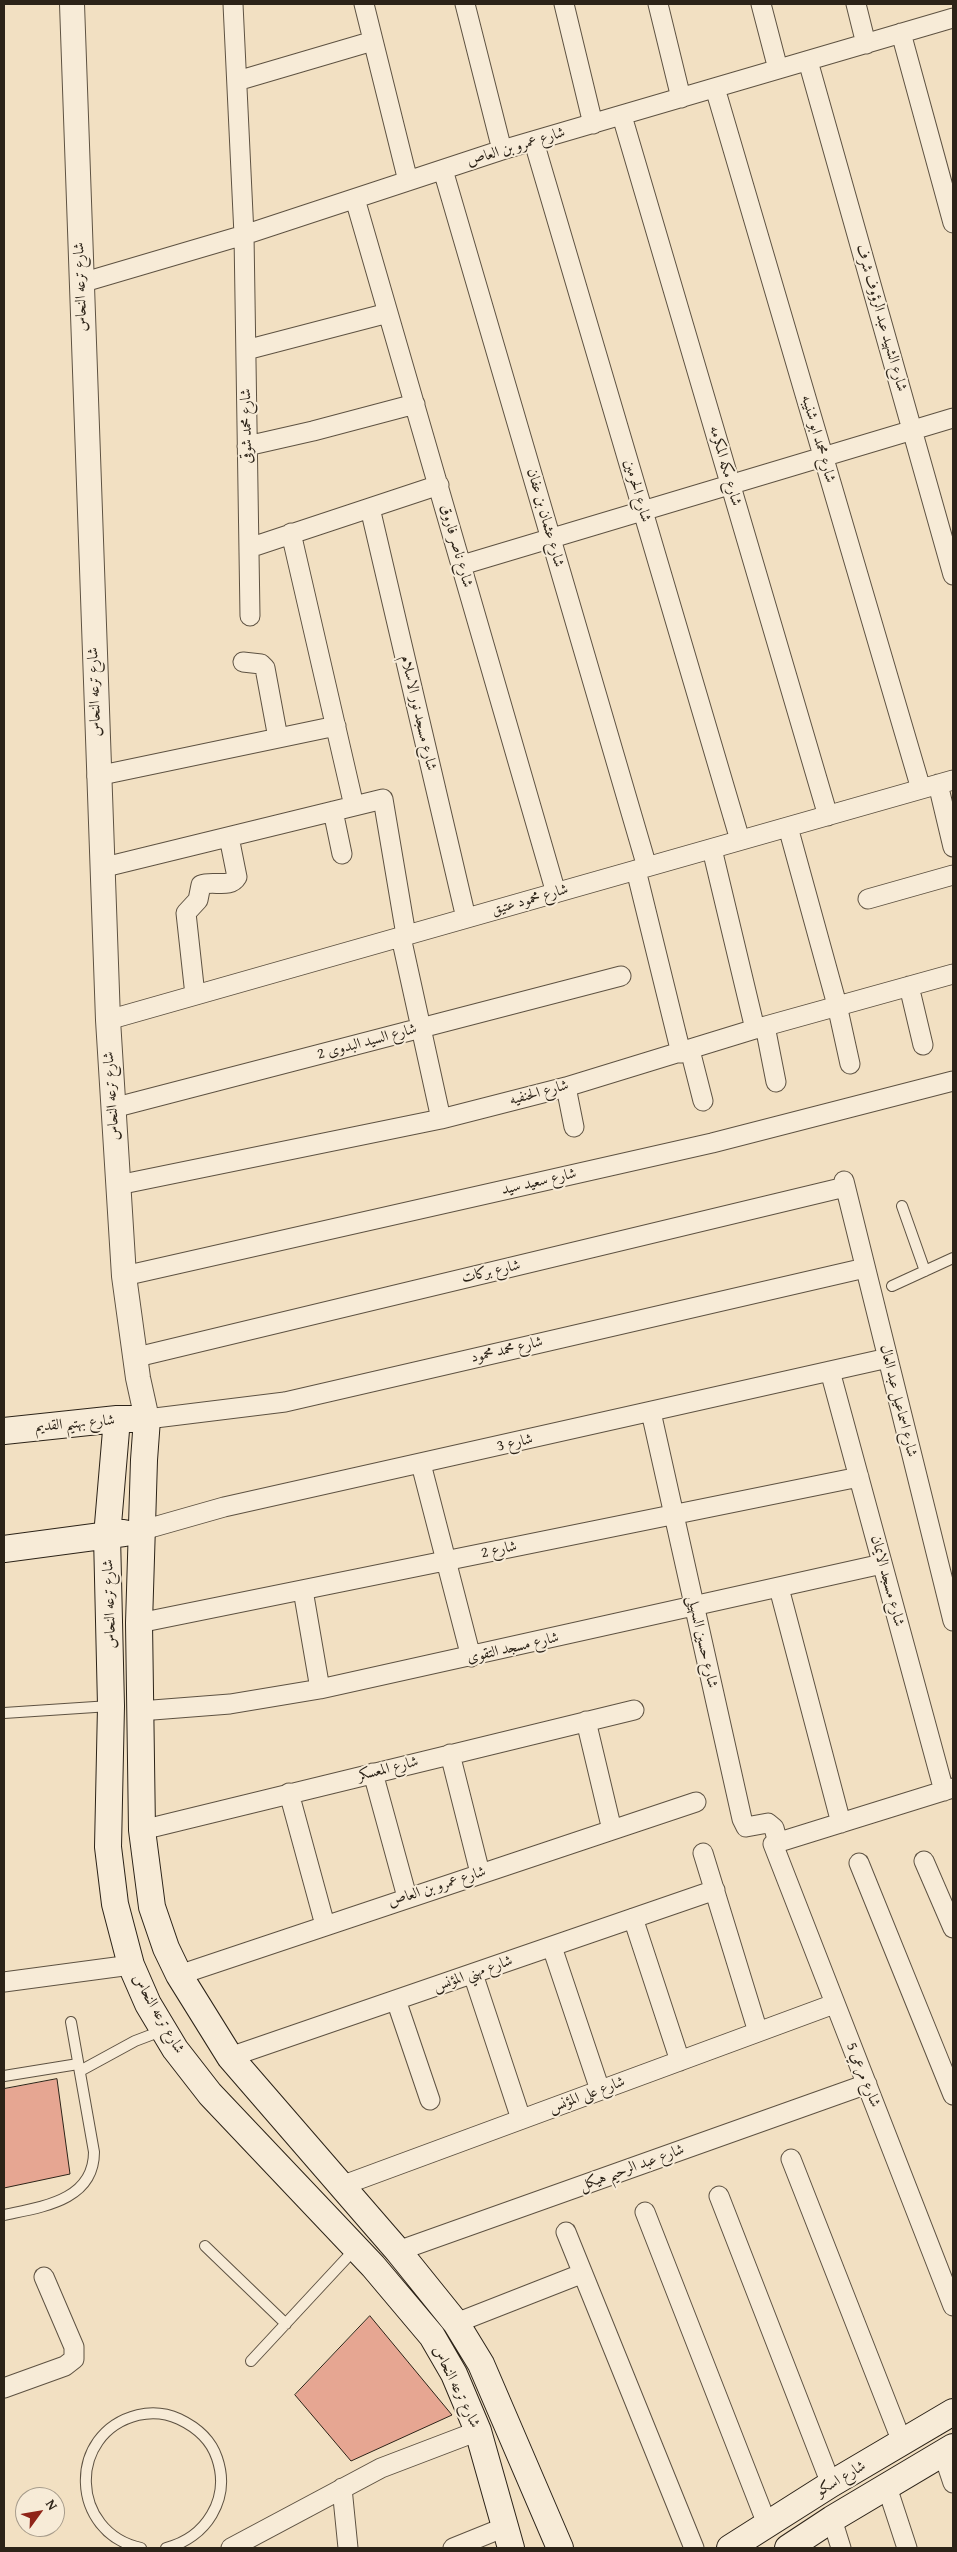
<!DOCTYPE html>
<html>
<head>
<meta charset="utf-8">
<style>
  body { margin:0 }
  #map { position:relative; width:957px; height:2552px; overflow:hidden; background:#f2e0c2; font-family:"Gentium Book Plus",serif }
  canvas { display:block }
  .frame { position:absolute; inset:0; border:5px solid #2c2318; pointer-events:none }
  .north { position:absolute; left:15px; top:2487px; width:50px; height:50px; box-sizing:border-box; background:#f7ebd7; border:1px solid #a69b8b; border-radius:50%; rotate:58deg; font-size:14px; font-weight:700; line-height:20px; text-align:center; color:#2c2318 }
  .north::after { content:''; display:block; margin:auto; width:18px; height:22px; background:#8f2418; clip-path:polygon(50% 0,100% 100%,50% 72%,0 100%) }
</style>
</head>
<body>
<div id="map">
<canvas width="957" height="2552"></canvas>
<div class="frame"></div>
<div class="north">N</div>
</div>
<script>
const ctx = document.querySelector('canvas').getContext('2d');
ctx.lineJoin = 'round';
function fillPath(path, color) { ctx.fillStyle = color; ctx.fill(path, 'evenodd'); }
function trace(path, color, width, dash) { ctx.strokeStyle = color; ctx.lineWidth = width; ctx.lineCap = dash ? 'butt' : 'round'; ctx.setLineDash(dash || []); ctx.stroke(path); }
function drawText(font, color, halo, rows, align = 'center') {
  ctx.font = font + ' "Gentium Book Plus",Amiri,serif'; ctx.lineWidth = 4; ctx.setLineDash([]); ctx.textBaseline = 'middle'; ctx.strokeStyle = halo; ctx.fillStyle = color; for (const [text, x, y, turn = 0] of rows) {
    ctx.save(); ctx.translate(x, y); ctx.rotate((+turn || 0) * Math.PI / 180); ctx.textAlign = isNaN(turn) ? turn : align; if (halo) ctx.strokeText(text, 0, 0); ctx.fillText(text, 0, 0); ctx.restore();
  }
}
const building = new Path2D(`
  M57,2079L70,2174L4,2188V2089Z
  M370,2316L452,2415L351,2461L295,2395Z`);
const service = new Path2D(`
  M902,1206L925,1271
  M892,1286L953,1258
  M4,1713L110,1706
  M80,2071L135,2041L164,2030
  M4,2076L78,2064
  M4,2215C41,2207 94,2201 94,2152L71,2022
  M205,2246L286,2324
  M251,2361L355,2249
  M141,2548C70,2533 66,2433 138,2415C151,2412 166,2413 179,2419C196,2427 211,2440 217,2458C231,2499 206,2538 166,2548`);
const minor = new Path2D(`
  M233,4L244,235L250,616
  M364,4L408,181
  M465,4L502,150
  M564,4L593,124
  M658,4L681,98
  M761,4L778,69
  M856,4L866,44
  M901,33L953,223
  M808,61L953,575
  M237,81L373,41
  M715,88L921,789
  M622,116L828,816
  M534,142L740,840
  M443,170L647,867
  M355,199L556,893
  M81,283L244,235L502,150L953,18
  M246,350L388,313
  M247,446L313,431L415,404
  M370,508L466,918
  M291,533L354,806
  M249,548L439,485
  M462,565L953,418
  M243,662L261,664L265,668L278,738
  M97,776L336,726
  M938,784L953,847
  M333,811L342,854
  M788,827L837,1005L850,1064
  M712,849L755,1029
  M101,868L383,799L406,935
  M636,870L681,1053
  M868,899L953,875
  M401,937L441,1119
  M909,986L923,1045
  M195,995L186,913L198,900L201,885C213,880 230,889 237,877L229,837
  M108,1020L953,780
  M765,1026L776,1082
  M690,1050L703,1101
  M566,1087L574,1127
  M113,1108L621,976
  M844,1181L953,1621
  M118,1185L441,1119L566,1087L755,1029L953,974
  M124,1276L712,1143L953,1081
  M137,1357L845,1187
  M830,1371L944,1791
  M651,1412L742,1819L746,1827L768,1823L774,1828L778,1843
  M147,1419L285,1402L865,1268
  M421,1464L471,1657
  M143,1530L224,1507L888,1358
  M779,1588L841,1823
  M303,1590L320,1689
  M139,1623L859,1477
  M140,1711L230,1704L320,1689L882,1564
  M586,1721L612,1830
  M450,1754L480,1873
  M373,1773L407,1897
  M953,1788L773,1844L953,2306
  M289,1793L325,1925
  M142,1830L634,1710
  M703,1853L758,2032
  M924,1861L953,1928
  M859,1863L953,2095
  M633,1918L680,2061
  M552,1947L600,2090
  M473,1974L521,2119
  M179,1975L696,1802
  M4,1982L131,1965
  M396,2000L430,2100
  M230,2057L715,1890
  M791,2159L902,2442
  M341,2186L834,2004
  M719,2196L831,2484
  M645,2212L767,2524
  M566,2232L694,2548
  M398,2251L867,2084
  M456,2323L581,2274
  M4,2388L65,2366L74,2359V2347L44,2277
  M943,2453L953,2483
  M887,2487L907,2548
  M342,2488L348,2548
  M832,2519L841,2548
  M231,2548L381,2468L478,2431
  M453,2548L505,2527`);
const tertiary = new Path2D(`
  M72,4L108,1020L124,1276L138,1378L147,1419`);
const secondary = new Path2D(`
  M117,1419L107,1536L111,1706L108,1847L115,1904L131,1965L148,2004L175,2049L210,2094L373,2266L432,2336L454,2374L478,2431L511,2548
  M4,1431L117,1419H147L144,1460L139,1623L142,1830L152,1907L166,1948L179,1975L230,2057L398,2251L456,2323L481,2364L560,2548
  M4,1549L124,1533
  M730,2548L831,2484L953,2412
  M788,2548L832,2519L953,2447`);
const streetNames = [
  ["شارع عمرو بن العاص",516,147,-17],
  ["شارع ترعه النحاس",81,287,-92],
  ["شارع الشهيد عبد الرؤوف شرف",881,318,74],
  ["شارع محمد شوقى",247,426,-91],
  ["شارع محمد ابو شنيبه",818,439,74],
  ["شارع مكه المكرمه",725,466,74],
  ["شارع الحرمين",637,491,74],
  ["شارع عثمان بن عفان",545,518,74],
  ["شارع ناصر فاروق",456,546,74],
  ["شارع ترعه النحاس",95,692,-92],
  ["شارع مسجد نور الاسلام",418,713,77],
  ["شارع محمود عتيق",530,900,-16],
  ["شارع السيد البدوى 2",367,1042,-15],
  ["شارع الحنفيه",539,1093,-15],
  ["شارع ترعه النحاس",112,1096,-94],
  ["شارع سعيد سيد",539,1182,-13],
  ["شارع بركات",491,1272,-13],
  ["شارع محمد محمود",507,1350,-13],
  ["شارع اسماعيل عبد العال",898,1401,76],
  ["شارع بهتيم القديم",75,1424,-5],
  ["شارع 3",515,1443,-13],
  ["شارع 2",499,1550,-12],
  ["شارع مسجد الايمان",887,1581,75],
  ["شارع ترعه النحاس",110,1604,-92],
  ["شارع حسين السهيلى",702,1642,77],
  ["شارع مسجد التقوى",513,1648,-13],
  ["شارع المعسكر",388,1769,-14],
  ["شارع عمرو بن العاص",437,1887,-18],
  ["شارع مهني المؤنس",473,1974,-19],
  ["شارع ترعه النحاس",158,2014,60],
  ["شارع مرعي 5",863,2075,68],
  ["شارع على المؤنس",587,2095,-20],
  ["شارع عبد الرحيم هيكل",632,2168,-20],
  ["شارع ترعه النحاس",456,2387,64],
  ["شارع اسكو",841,2479,-31]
];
fillPath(building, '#e6a692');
trace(building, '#2c2318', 1);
trace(service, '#5e5242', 12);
trace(minor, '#5e5242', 21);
trace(tertiary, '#5e5242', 26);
trace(secondary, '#2c2318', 28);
trace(service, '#f7ebd7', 10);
trace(minor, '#f7ebd7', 19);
trace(tertiary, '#f7ebd7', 24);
trace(secondary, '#f7ebd7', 26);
drawText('15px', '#2c2318', '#f7ebd7', streetNames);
</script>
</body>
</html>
